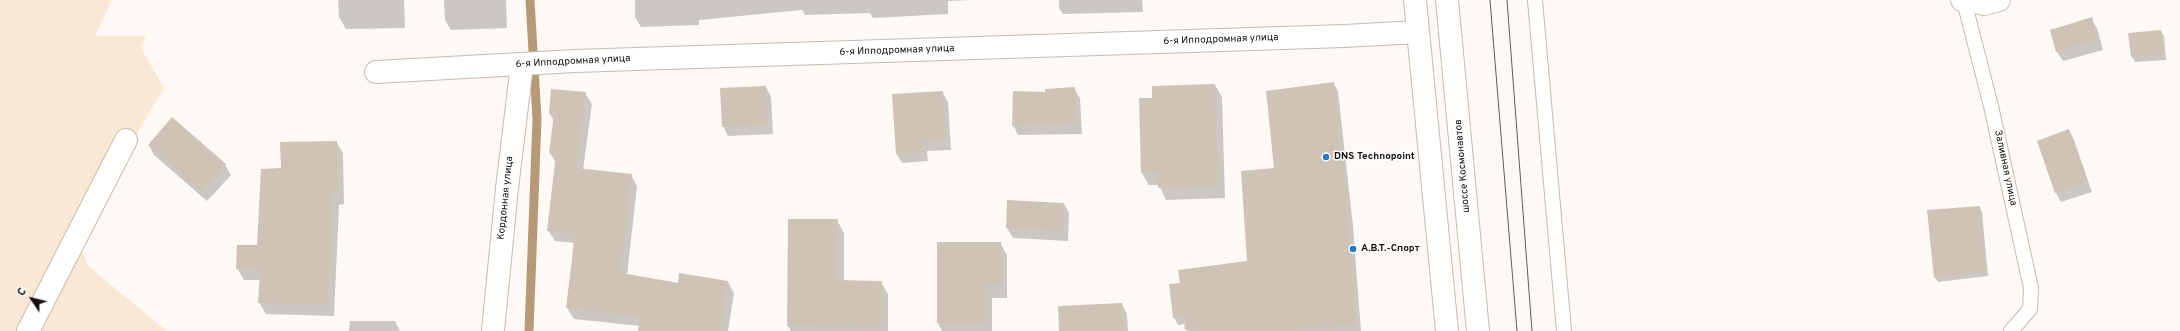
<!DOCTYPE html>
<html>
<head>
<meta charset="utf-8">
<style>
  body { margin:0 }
  #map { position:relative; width:2180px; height:331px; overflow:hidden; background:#fef9f4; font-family:Overpass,sans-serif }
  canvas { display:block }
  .north { position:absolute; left:12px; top:279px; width:40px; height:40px; -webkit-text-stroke:3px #fff; paint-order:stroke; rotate:305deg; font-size:11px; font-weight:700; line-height:16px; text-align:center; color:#14100c }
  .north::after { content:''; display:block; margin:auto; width:14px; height:18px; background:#14100c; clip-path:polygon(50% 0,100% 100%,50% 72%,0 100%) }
</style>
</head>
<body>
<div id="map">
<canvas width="2180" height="331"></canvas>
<div class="north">С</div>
</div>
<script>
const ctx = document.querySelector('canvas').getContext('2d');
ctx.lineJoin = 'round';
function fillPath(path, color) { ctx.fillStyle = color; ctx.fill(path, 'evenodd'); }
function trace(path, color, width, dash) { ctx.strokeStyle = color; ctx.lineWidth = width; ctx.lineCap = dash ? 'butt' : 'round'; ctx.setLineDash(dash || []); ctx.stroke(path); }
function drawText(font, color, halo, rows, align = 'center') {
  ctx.font = font + ' Overpass,sans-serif'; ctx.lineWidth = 3; ctx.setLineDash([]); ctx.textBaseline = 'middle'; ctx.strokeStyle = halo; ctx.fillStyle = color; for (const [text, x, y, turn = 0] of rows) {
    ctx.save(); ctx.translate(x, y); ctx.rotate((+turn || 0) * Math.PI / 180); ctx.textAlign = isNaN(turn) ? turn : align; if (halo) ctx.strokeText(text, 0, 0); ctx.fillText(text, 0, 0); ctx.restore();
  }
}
const green = new Path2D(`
  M0,0H112L95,36H146L141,48L164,88L76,237L88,266L167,331H0Z`);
const shadow = new Path2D(`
  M338,0H404L405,28L346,29L339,17Z
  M444,0H506L507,28L451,30L445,20Z
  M635,0H971L948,1V14L873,18L870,13L805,15L802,10L699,20V25L641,27L635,17Z
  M1059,0H1142L1143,12L1063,14L1059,8Z
  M2091,19L2097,28L2103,50L2063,61L2057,52L2051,30Z
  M2161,31L2164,36L2166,60L2135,62L2132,57L2130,34Z
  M1333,83L1338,91L1353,226L1361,331H1186L1185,324L1178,325L1174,317L1181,283L1249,262L1275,169Z
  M1215,85L1222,97L1225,198L1166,200L1159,185H1149L1142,173L1153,99Z
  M766,87L771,97L773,134L728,136L723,126Z
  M1074,88L1080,98L1082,134L1018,135L1013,125L1046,93Z
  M942,92L948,102L951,150L927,151L928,161L902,163L896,153Z
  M585,93L592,104L583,170L631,175L637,186L627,275L679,284L728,282L734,293L728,331H639L640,326L574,319L567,308L575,243L555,241L548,230L556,163L550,153L554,121L550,114Z
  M2069,130L2074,140L2092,192L2061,202L2056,193Z
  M336,142L343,153L344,204L339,205L334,316L266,314L259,302L260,280H244L237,268L258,246L282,169Z
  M149,145L225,165L231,175L207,201L154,155Z
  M1008,201L1064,204L1069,213L1068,241L1013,238L1007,228Z
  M1979,207L1982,212L1988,276L1938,282L1935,277Z
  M837,220L844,233V281L881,282L888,294V331H791L788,326Z
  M938,243H1000L1007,255V298H992V331H942L938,323Z
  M1122,304L1127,314L1128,331H1060Z
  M350,321H395L400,331H349Z`);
const stream = new Path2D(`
  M529,331L537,119L530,0`);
const building = new Path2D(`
  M2092,17L2098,40L2056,52L2050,30Z
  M2161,30L2163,55L2131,57L2128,33Z
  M1334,82L1349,217L1357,325L1282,331H1200V327L1184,329L1186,316L1173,318L1169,284L1180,283L1178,270L1247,261L1241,171L1274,168L1266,91Z
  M1215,84L1218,186L1158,188V173H1141L1139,98H1152V86Z
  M766,86L768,125L722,127L720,88Z
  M1075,87L1077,124L1012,126L1013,91L1045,92V89Z
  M551,89L586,92L576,168L632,174L621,268H623L622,273L678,283L679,273L728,281L720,331H638L641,317L566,308L575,233L547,231L556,154L549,153L554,114H549Z
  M943,91L946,140L922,142L923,152L896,154L892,94Z
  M172,117L226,164L201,192L148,145Z
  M2069,129L2088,182L2055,193L2037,141Z
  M337,141L338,193H333L328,305L258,303L260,270L236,269L237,245H257L261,169L281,168L280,142Z
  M1007,200L1064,203L1063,231L1006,228Z
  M1980,206L1986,271L1934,278L1927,210Z
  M788,219H838L837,280L882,281L881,327L787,326Z
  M937,242H1001V286H985V323H937Z
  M1122,303L1123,331H1059L1058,306Z`);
const lane = new Path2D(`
  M1535,0L1564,331
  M1964,1L1991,106L2031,288L2030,309L2011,331`);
const street = new Path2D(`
  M1962,0L1984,4L1999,0
  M376,72L575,61L1344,36L1418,32
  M28,331L126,140
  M493,331L507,188L522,65`);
const primary = new Path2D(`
  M1415,0L1447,331
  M1447,0L1478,331`);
const tram = new Path2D(`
  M1490,0L1517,331
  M1507,0L1532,331`);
const markers = [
  [1326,157,4,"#247ac8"],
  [1353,249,4,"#247ac8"]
];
const streetNames = [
  ["6-я Ипподромная улица",1221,40,-2],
  ["6-я Ипподромная улица",897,51,-2],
  ["6-я Ипподромная улица",573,62,-3],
  ["шоссе Космонавтов",1463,166,-95],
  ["Заливная улица",2005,168,78],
  ["Кордонная улица",506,198,-84]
];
const poiNames = [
  ["DNS Technopoint",1334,157],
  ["А.В.Т.-Спорт",1361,249]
];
fillPath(green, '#fbe8d4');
fillPath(shadow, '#0003');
trace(stream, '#b79976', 9);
fillPath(building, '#cfc3b6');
trace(lane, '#c6bbad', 16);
trace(street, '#c6bbad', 24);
trace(primary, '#c6bbad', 24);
trace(lane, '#fff', 14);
trace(street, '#fff', 22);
trace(primary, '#fff', 22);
trace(tram, '#615c58', 1);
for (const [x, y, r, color] of markers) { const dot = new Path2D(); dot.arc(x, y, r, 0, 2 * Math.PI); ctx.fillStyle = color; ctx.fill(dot); trace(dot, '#fff', 1.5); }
drawText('10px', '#14100c', '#fff', streetNames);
drawText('bold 10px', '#14100c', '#fff', poiNames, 'left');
</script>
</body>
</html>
